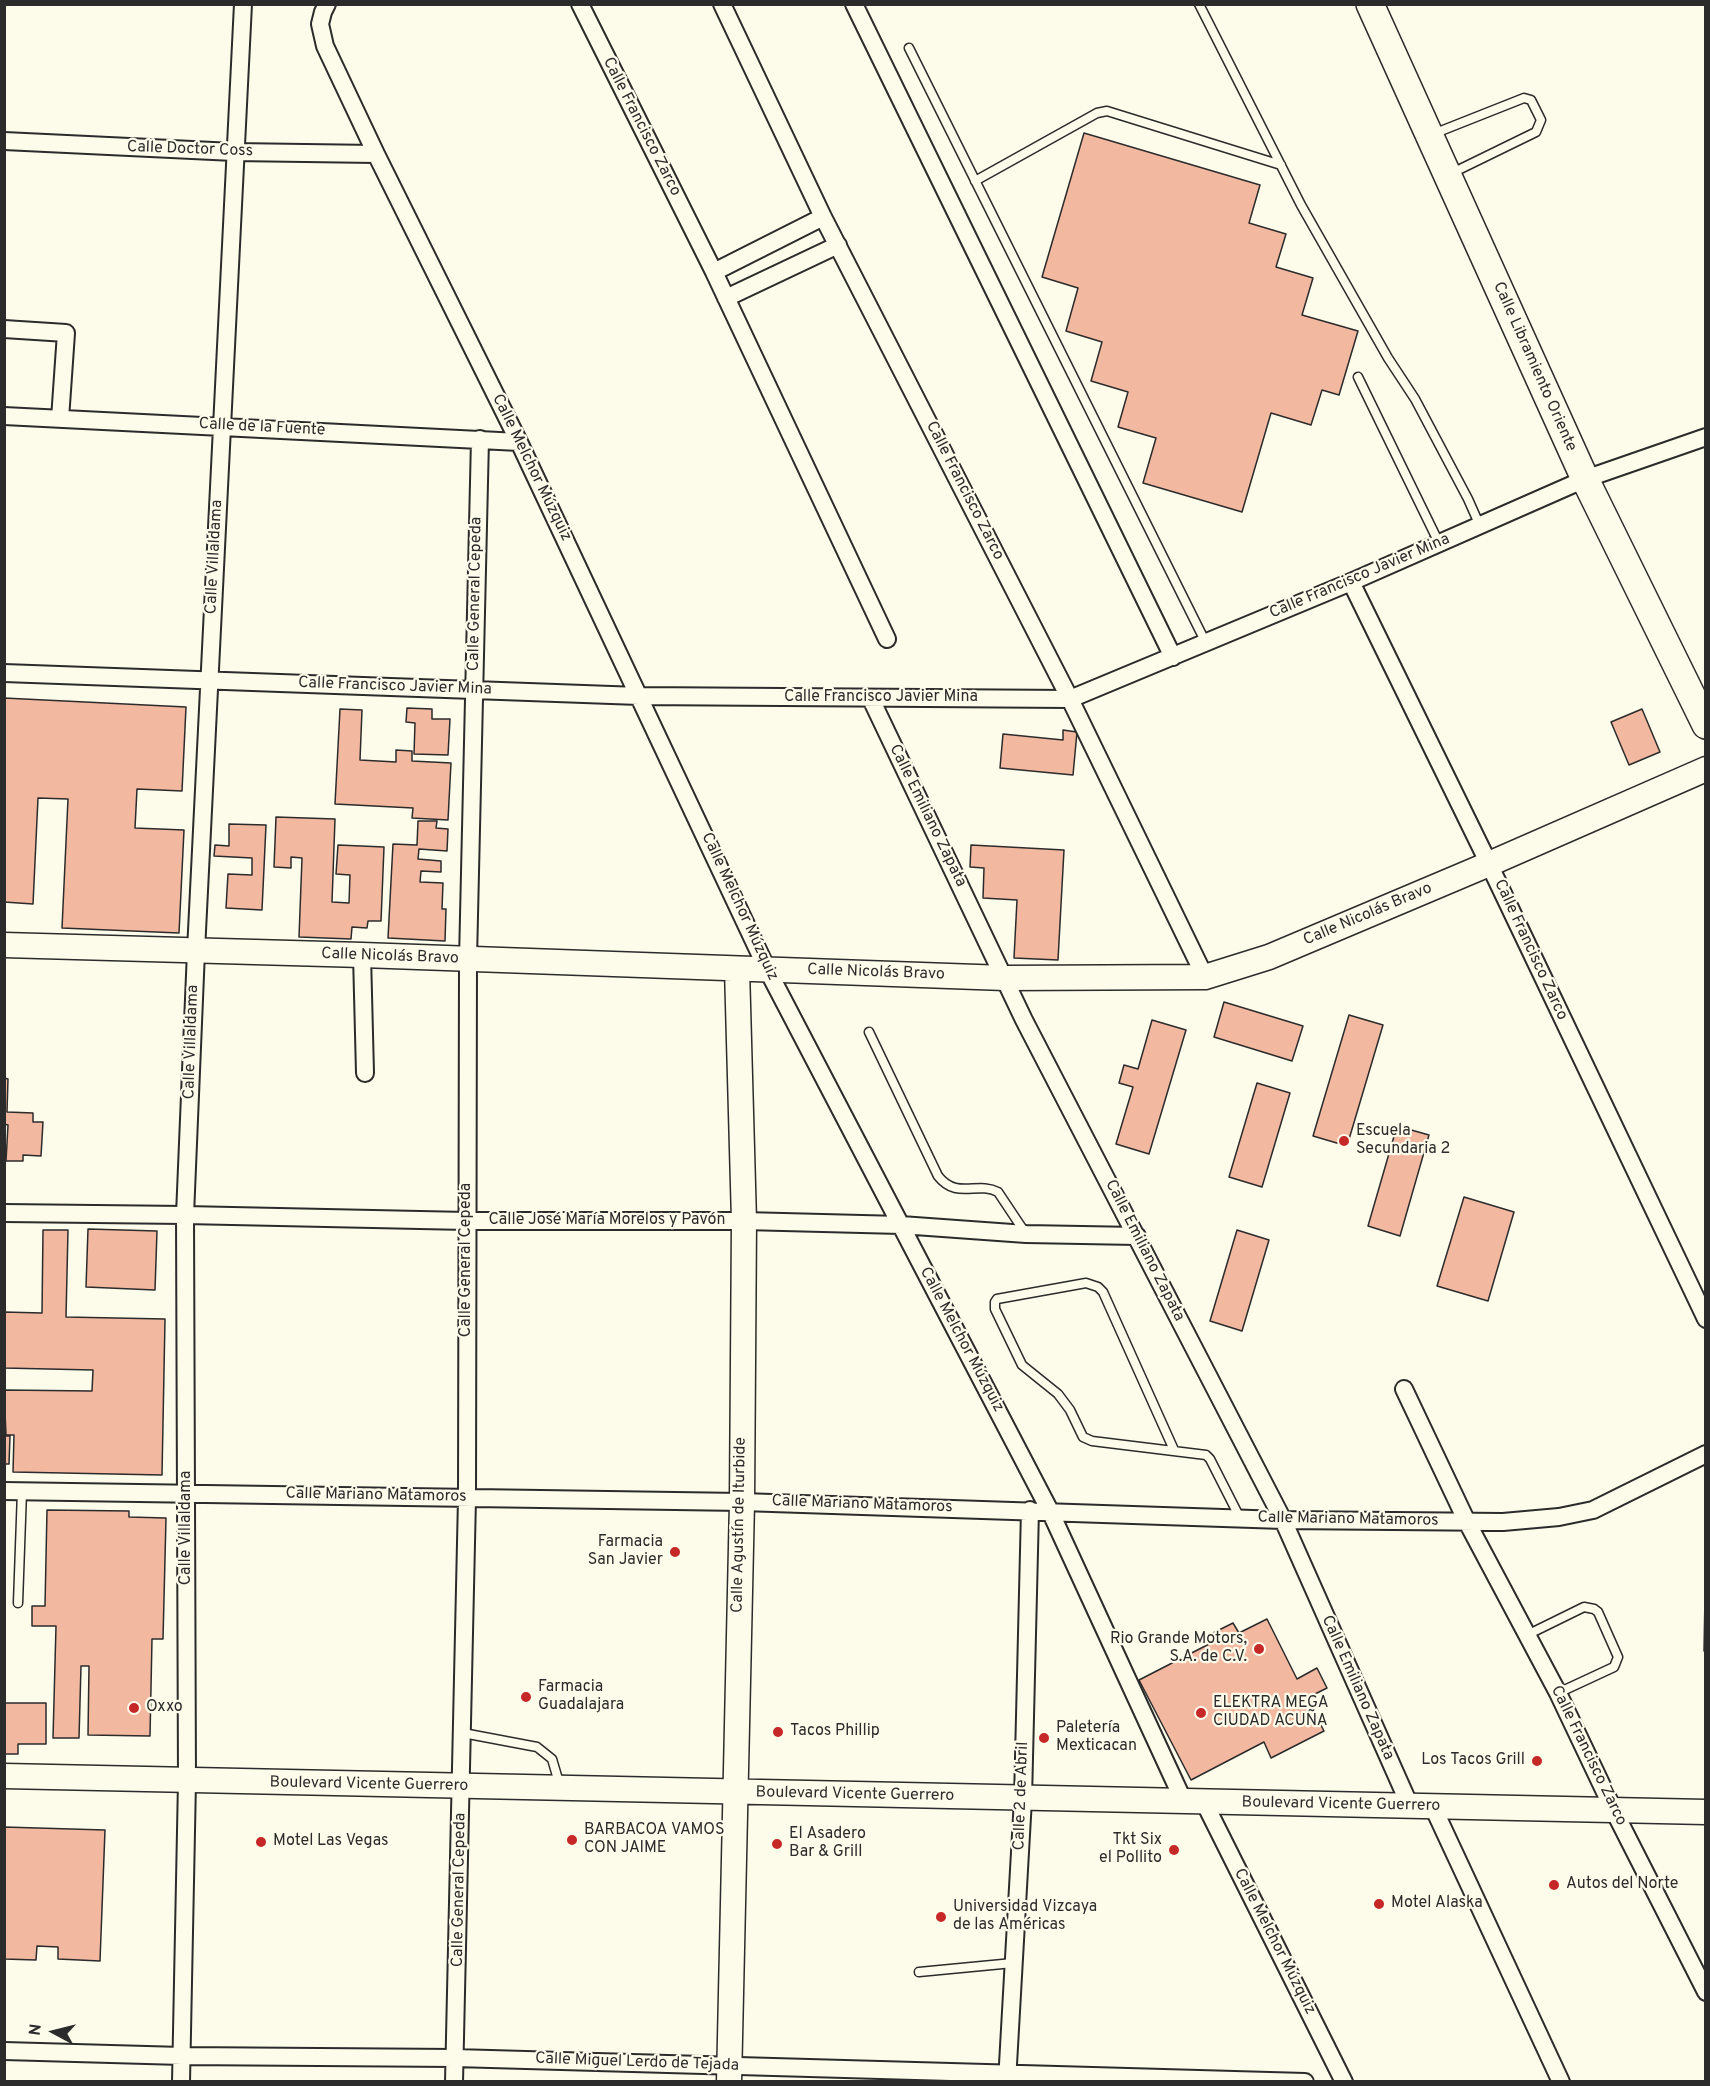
<!DOCTYPE html>
<html>
<head>
<meta charset="utf-8">
<style>
  body { margin:0 }
  #map { position:relative; width:1710px; height:2086px; overflow:hidden; background:#fdfbea; font-family:Overpass,sans-serif }
  canvas { display:block }
  .frame { position:absolute; inset:0; border:6px solid #2b2b2b; pointer-events:none }
  .north { position:absolute; left:24px; top:2002px; width:60px; height:60px; -webkit-text-stroke:4px #fdfbea; paint-order:stroke; rotate:277deg; font-size:16px; font-weight:700; line-height:24px; text-align:center; color:#2b2b2b }
  .north::after { content:''; display:block; margin:auto; width:21px; height:27px; background:#2b2b2b; clip-path:polygon(50% 0,100% 100%,50% 72%,0 100%) }
</style>
</head>
<body>
<div id="map">
<canvas width="1710" height="2086"></canvas>
<div class="frame"></div>
<div class="north">N</div>
</div>
<script>
const ctx = document.querySelector('canvas').getContext('2d');
ctx.lineJoin = 'round';
function fillPath(path, color) { ctx.fillStyle = color; ctx.fill(path, 'evenodd'); }
function trace(path, color, width, dash) { ctx.strokeStyle = color; ctx.lineWidth = width; ctx.lineCap = dash ? 'butt' : 'round'; ctx.setLineDash(dash || []); ctx.stroke(path); }
function drawText(font, color, halo, rows, align = 'center') {
  ctx.font = font + ' Overpass,sans-serif'; ctx.lineWidth = 4.5; ctx.setLineDash([]); ctx.textBaseline = 'middle'; ctx.strokeStyle = halo; ctx.fillStyle = color; for (const [text, x, y, turn = 0] of rows) {
    ctx.save(); ctx.translate(x, y); ctx.rotate((+turn || 0) * Math.PI / 180); ctx.textAlign = isNaN(turn) ? turn : align; if (halo) ctx.strokeText(text, 0, 0); ctx.fillText(text, 0, 0); ctx.restore();
  }
}
const building = new Path2D(`
  M1084,133L1260,185L1249,223L1286,234L1276,267L1313,278L1302,315L1358,331L1339,395L1322,390L1311,425L1271,413L1242,512L1143,483L1156,438L1118,427L1128,392L1091,381L1102,342L1066,331L1078,288L1042,277Z
  M4,698L186,707L182,791L137,789L135,828L184,830L179,933L62,928L68,799L38,798L33,904L4,902Z
  M407,708L432,709V719H450L448,755L414,754L415,723L406,722Z
  M340,709L362,710L360,760L396,762V750L412,751V761L451,763L448,820L412,818L413,808L335,804Z
  M1642,709L1660,752L1629,765L1611,722Z
  M1063,730L1077,732L1073,775L1000,768L1003,734L1063,740Z
  M276,817L335,819L332,902L349,903L350,875L336,874L338,845L384,847L381,921H368L367,928L352,927L351,939L299,937L302,858L291,857V868L274,867Z
  M418,821H437L436,828L448,829L447,851L419,849L418,859L441,861V872L421,871L420,882L443,883L442,909H446L445,941L388,938L393,844L417,845Z
  M229,824L266,825L262,910L226,908L228,874L252,875V858L214,856L215,845L229,846Z
  M971,845L1064,850L1058,960L1014,958L1017,900L983,898L984,868L970,867Z
  M1224,1002L1303,1026L1292,1061L1214,1037Z
  M1349,1015L1383,1025L1347,1146L1313,1136Z
  M1152,1020L1186,1030L1149,1154L1116,1144L1133,1087L1119,1083L1124,1065L1138,1069Z
  M4,1078L8,1079L7,1112L33,1113V1122H43L41,1156L23,1155V1161H6L8,1125L4,1124Z
  M1257,1083L1290,1093L1262,1187L1229,1177Z
  M1397,1126L1429,1135L1400,1236L1368,1226Z
  M1464,1197L1514,1212L1488,1301L1437,1286Z
  M88,1229L157,1231L155,1290L86,1287Z
  M43,1230H68L66,1317L165,1319L162,1475L13,1472L14,1435H6L4,1390L92,1391L93,1370L4,1368V1312L42,1313Z
  M1237,1230L1269,1240L1242,1331L1210,1321Z
  M4,1436H10L9,1464H4Z
  M47,1510L129,1511V1517L166,1518L163,1639H152L150,1736L88,1735L89,1666H81L79,1738H53L56,1626H32V1606H45Z
  M1705,1596H1706V1651H1704Z
  M1267,1619L1297,1679L1317,1668L1327,1688L1307,1698L1324,1731L1271,1758L1264,1742L1191,1780L1139,1680L1213,1642L1209,1635L1233,1623L1239,1633Z
  M4,1683L5,1703H46V1744H18V1754H4Z
  M4,1827L105,1830L100,1961L58,1959V1947L37,1946L36,1960L4,1959Z`);
const lane = new Path2D(`
  M1199,4L1301,205L1388,358L1415,399L1468,499L1480,526
  M909,48L1206,643
  M1433,134L1524,98L1531,100L1541,120L1536,132L1450,174
  M975,181L1097,113L1107,111L1281,165
  M1358,377L1439,543
  M869,1032L938,1176C957,1200 977,1181 998,1192L1026,1234
  M1174,1450L1103,1292L1098,1287L1086,1283L997,1299L995,1302V1309L1022,1365L1058,1394L1070,1410L1083,1437L1092,1441L1206,1455L1210,1459L1240,1518
  M18,1603L22,1491
  M1527,1635L1584,1607L1594,1609L1598,1612L1618,1657L1614,1667L1558,1693
  M463,1733L537,1747L552,1759L560,1786
  M919,1972L1013,1963`);
const street = new Path2D(`
  M327,4L323,12L320,24L325,46L376,154L519,442L767,969L1050,1511L1184,1802
  M580,4L714,272L887,639
  M722,4L823,217L1070,699L1205,977
  M854,4L1173,657
  M4,141L234,152L376,154
  M714,272L823,217
  M726,298L838,245
  M4,329L66,333L60,419
  M4,416L519,442
  M1351,582L1489,864L1706,1319
  M4,673L639,696L1070,699L1351,582L1585,479L1706,437
  M871,699L1024,1020L1283,1520L1410,1806
  M362,955L365,1073
  M4,1213L185,1215L467,1221H744L901,1225L1026,1234L1137,1236
  M1404,1389L1467,1522L1558,1693L1614,1811L1706,1992
  M4,1491L742,1502L1283,1520L1503,1522L1559,1517L1593,1510L1706,1454
  M1204,1802L1344,2082
  M1433,1807L1561,2082
  M4,2051L182,2056L455,2058L1305,2082
  M181,2082L187,1781L185,1215L196,951L243,4
  M454,2082L467,1498L468,959L480,439
  M1007,2082L1023,1799L1030,1510`);
const secondary = new Path2D(`
  M4,945L362,955L1005,978L1205,977L1269,957L1489,864L1706,769
  M4,1776L1706,1812
  M729,2082L742,1502L744,1221L737,969`);
const primary = new Path2D(`
  M1370,4L1585,479L1706,725`);
const markers = [
  [1344,1141,6,"#c62828"],
  [675,1552,6,"#c62828"],
  [1259,1649,6,"#c62828"],
  [526,1697,6,"#c62828"],
  [134,1708,6,"#c62828"],
  [1201,1713,6,"#c62828"],
  [778,1732,6,"#c62828"],
  [1044,1738,6,"#c62828"],
  [1537,1761,6,"#c62828"],
  [572,1840,6,"#c62828"],
  [261,1842,6,"#c62828"],
  [777,1844,6,"#c62828"],
  [1174,1850,6,"#c62828"],
  [1554,1885,6,"#c62828"],
  [1379,1904,6,"#c62828"],
  [941,1917,6,"#c62828"]
];
const streetNames = [
  ["Calle Francisco Zarco",641,127,63],
  ["Calle Doctor Coss",190,150,2],
  ["Calle Libramiento Oriente",1534,367,66],
  ["Calle de la Fuente",262,428,3],
  ["Calle Melchor Múzquiz",531,468,64],
  ["Calle Francisco Zarco",964,491,63],
  ["Calle Villaldama",215,557,-87],
  ["Calle Francisco Javier Mina",1360,577,-23],
  ["Calle General Cepeda",476,594,-89],
  ["Calle Francisco Javier Mina",395,687,2],
  ["Calle Francisco Javier Mina",881,698],
  ["Calle Emiliano Zapata",927,816,64],
  ["Calle Melchor Múzquiz",739,907,65],
  ["Calle Nicolás Bravo",1368,915,-23],
  ["Calle Francisco Zarco",1530,950,65],
  ["Calle Nicolás Bravo",390,957,2],
  ["Calle Nicolás Bravo",876,973,2],
  ["Calle Villaldama",192,1042,-88],
  ["Calle José María Morelos y Pavón",607,1221],
  ["Calle Emiliano Zapata",1144,1251,63],
  ["Calle General Cepeda",467,1260,-90],
  ["Calle Melchor Múzquiz",961,1340,62],
  ["Calle Mariano Matamoros",376,1496,1],
  ["Calle Mariano Matamoros",862,1505,2],
  ["Calle Mariano Matamoros",1348,1520,1],
  ["Calle Agustín de Iturbide",740,1525,-89],
  ["Calle Villaldama",187,1528,-90],
  ["Calle Emiliano Zapata",1357,1688,66],
  ["Calle Francisco Zarco",1588,1756,64],
  ["Boulevard Vicente Guerrero",369,1785,1],
  ["Boulevard Vicente Guerrero",855,1795,1],
  ["Calle 2 de Abril",1022,1796,-88],
  ["Boulevard Vicente Guerrero",1341,1805,1],
  ["Calle General Cepeda",460,1890,-89],
  ["Calle Melchor Múzquiz",1274,1942,63],
  ["Calle Miguel Lerdo de Tejada",637,2063,2]
];
const poiNames = [
  ["Escuela",1356,1132],
  ["Secundaria 2",1356,1150],
  ["Farmacia",663,1543,"right"],
  ["San Javier",663,1561,"right"],
  ["Rio Grande Motors,",1247,1640,"right"],
  ["S.A. de C.V.",1247,1658,"right"],
  ["Farmacia",538,1688],
  ["Guadalajara",538,1706],
  ["ELEKTRA MEGA",1213,1704],
  ["CIUDAD ACUÑA",1213,1722],
  ["Oxxo",146,1708],
  ["Paletería",1056,1729],
  ["Mexticacan",1056,1747],
  ["Tacos Phillip",790,1732],
  ["Los Tacos Grill",1525,1761,"right"],
  ["BARBACOA VAMOS",584,1831],
  ["CON JAIME",584,1849],
  ["El Asadero",789,1835],
  ["Bar & Grill",789,1853],
  ["Tkt Six",1162,1841,"right"],
  ["el Pollito",1162,1859,"right"],
  ["Motel Las Vegas",273,1842],
  ["Autos del Norte",1566,1885],
  ["Motel Alaska",1391,1904],
  ["Universidad Vizcaya",953,1908],
  ["de las Américas",953,1926]
];
fillPath(building, '#f2b8a0');
trace(building, '#2b2b2b', 1.5);
trace(lane, '#2b2b2b', 11);
trace(street, '#2b2b2b', 20);
trace(secondary, '#2b2b2b', 27);
trace(primary, '#2b2b2b', 30);
trace(lane, '#fdfbea', 8);
trace(street, '#fdfbea', 16);
trace(secondary, '#fdfbea', 24);
trace(primary, '#fdfbea', 27);
for (const [x, y, r, color] of markers) { const dot = new Path2D(); dot.arc(x, y, r, 0, 2 * Math.PI); ctx.fillStyle = color; ctx.fill(dot); trace(dot, '#fdfbea', 2); }
drawText('16px', '#2b2b2b', '#fdfbea', streetNames);
drawText('16px', '#2b2b2b', '#fdfbea', poiNames, 'left');
</script>
</body>
</html>
